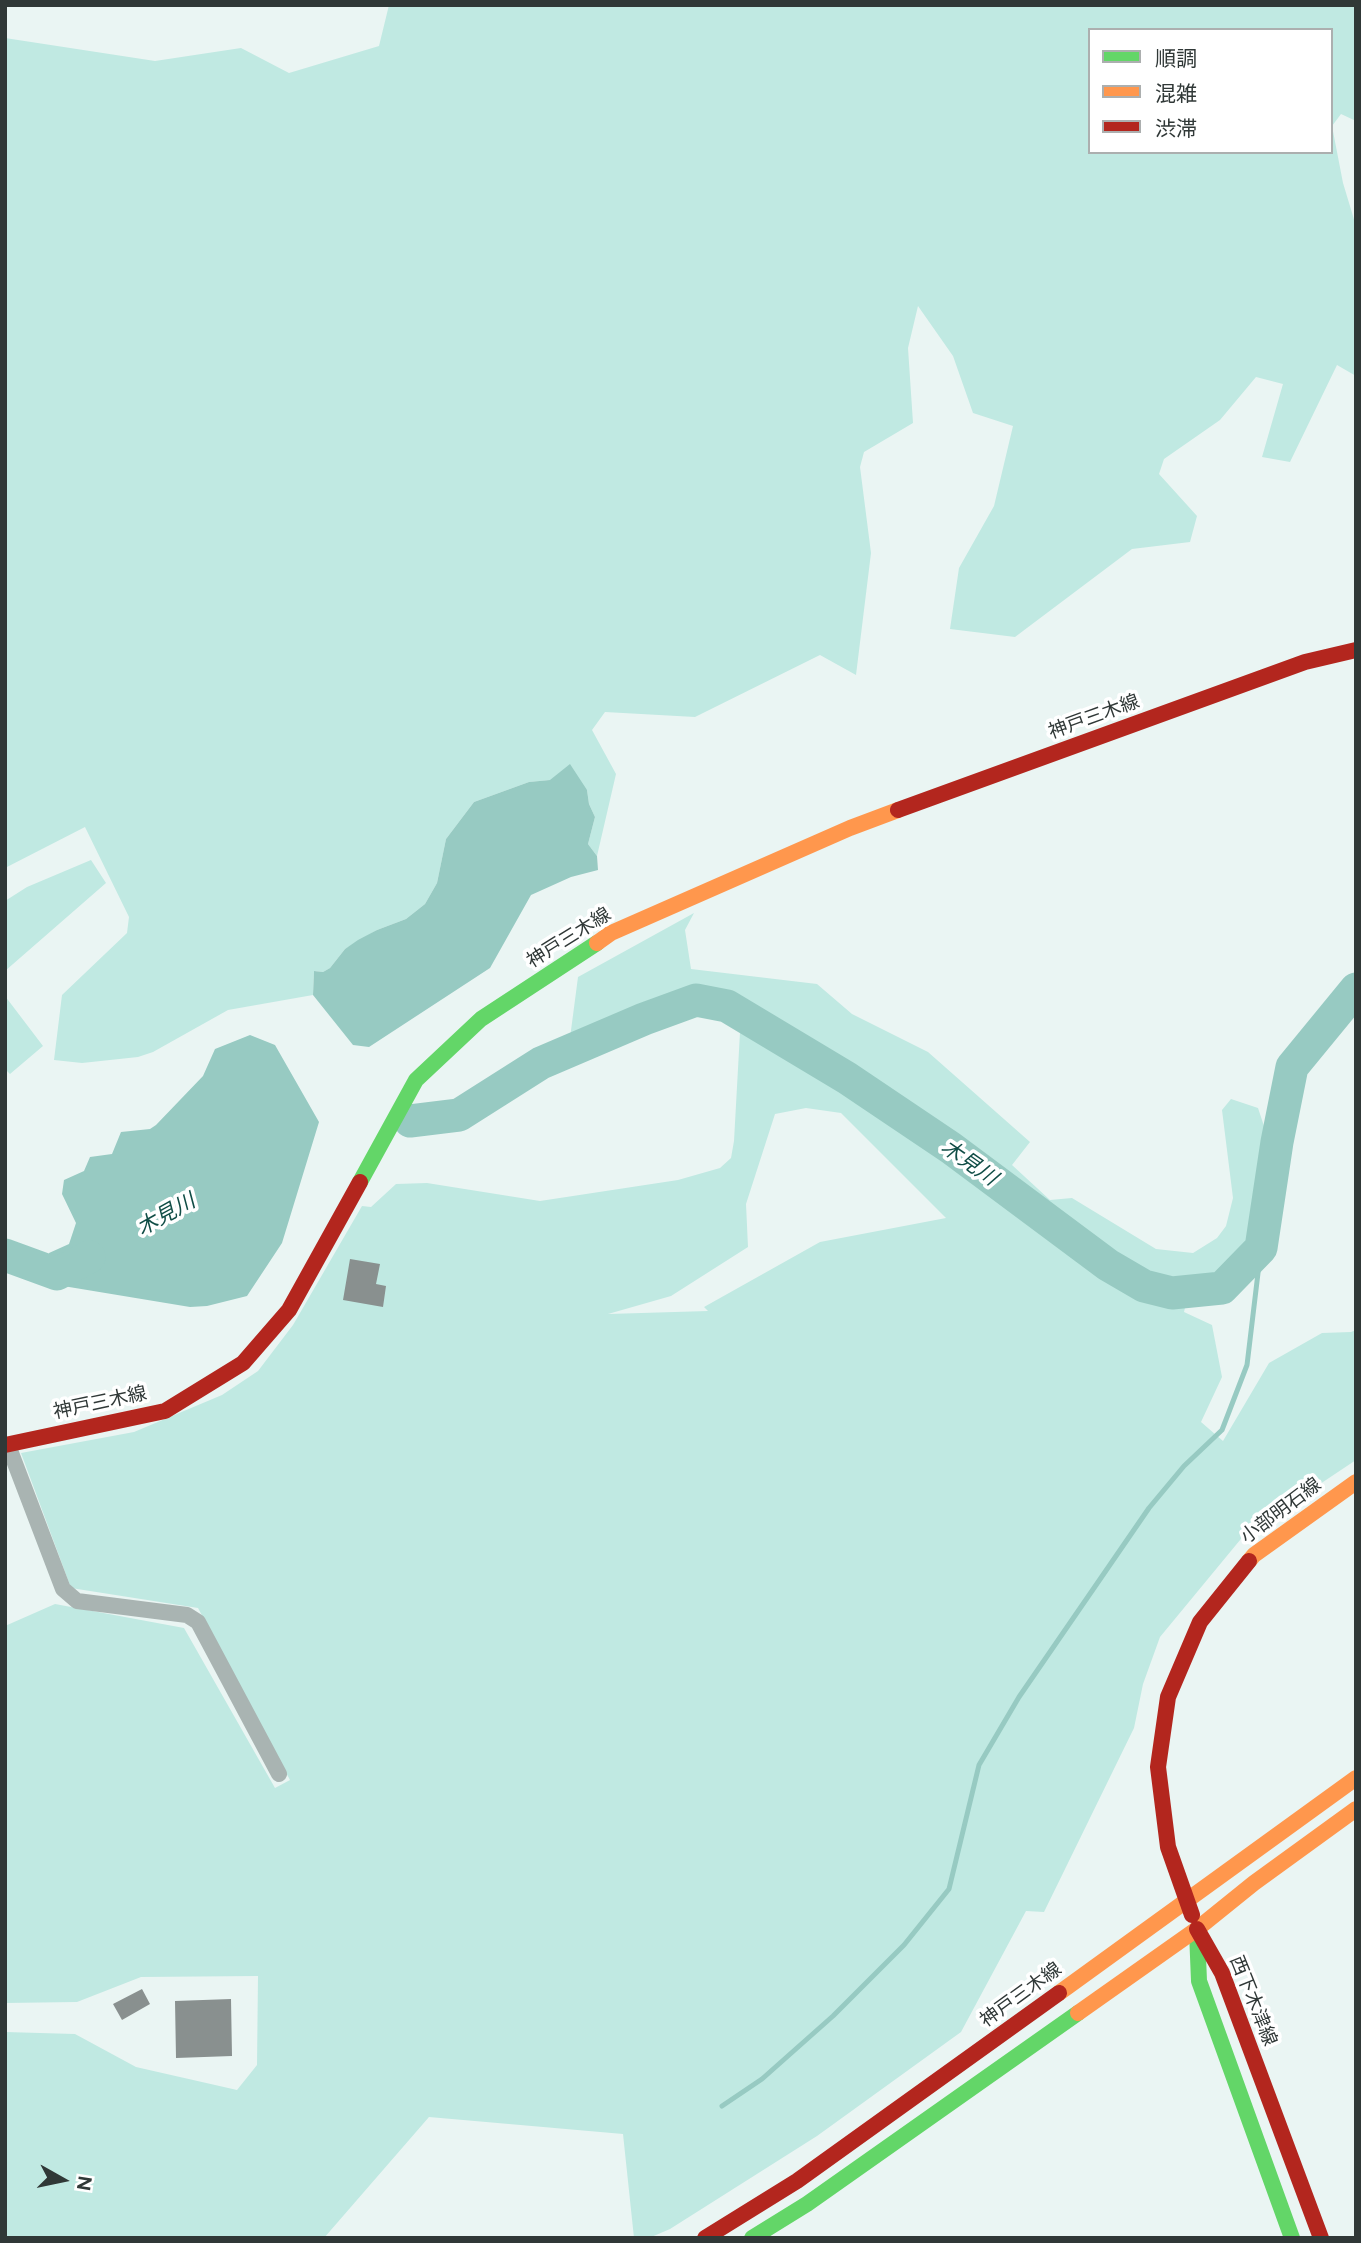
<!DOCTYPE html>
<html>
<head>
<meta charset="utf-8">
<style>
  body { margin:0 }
  #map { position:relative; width:1361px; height:2243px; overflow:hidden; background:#eaf5f3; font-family:Figtree,"Noto Sans JP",sans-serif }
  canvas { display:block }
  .frame { position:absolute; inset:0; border:7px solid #303837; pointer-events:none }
  .legend { position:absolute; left:1088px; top:28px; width:245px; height:126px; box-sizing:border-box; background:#fff; border:2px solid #acafaf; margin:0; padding:9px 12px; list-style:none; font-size:21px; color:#303837 }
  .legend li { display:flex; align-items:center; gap:14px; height:35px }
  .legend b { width:35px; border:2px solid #acafaf }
  .north { position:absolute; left:28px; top:2145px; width:70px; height:70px; -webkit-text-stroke:5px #fff; paint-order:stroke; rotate:99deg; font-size:19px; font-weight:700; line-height:28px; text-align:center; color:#303837 }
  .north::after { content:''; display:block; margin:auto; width:24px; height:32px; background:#303837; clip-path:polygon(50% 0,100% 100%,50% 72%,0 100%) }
</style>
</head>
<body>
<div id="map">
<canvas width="1361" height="2243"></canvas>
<div class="frame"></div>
<ul class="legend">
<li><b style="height:9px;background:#63d668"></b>順調</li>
<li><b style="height:9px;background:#ff974d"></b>混雑</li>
<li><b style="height:9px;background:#b3261e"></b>渋滞</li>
</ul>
<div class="north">N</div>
</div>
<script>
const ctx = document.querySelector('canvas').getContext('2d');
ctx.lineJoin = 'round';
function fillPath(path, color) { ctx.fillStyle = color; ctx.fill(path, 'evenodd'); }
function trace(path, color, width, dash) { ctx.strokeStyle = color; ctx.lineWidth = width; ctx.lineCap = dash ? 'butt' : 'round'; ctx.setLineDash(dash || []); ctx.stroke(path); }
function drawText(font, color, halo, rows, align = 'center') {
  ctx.font = font + ' Figtree,"Noto Sans JP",sans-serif'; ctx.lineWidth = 7; ctx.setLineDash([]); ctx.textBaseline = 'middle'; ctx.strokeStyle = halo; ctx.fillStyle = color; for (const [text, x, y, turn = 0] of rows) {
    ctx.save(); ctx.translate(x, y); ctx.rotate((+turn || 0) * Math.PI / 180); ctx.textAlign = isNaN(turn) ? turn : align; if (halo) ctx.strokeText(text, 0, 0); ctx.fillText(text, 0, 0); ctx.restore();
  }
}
const green = new Path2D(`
  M389,5H1356V121L1341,114L1332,126L1343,183L1356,226V376L1337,365L1290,462L1262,457L1283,384L1256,377L1220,420L1164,459L1159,474L1197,516L1190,542L1132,549L1015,637L950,629L959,568L994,506L1013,426L973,413L953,356L918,306L908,348L913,423L864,452L860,467L871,553L856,675L820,655L695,717L605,712L592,730L616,774L597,856L588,844L595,817L589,804L587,790L550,780L529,782L474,802L446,839L437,883L425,904L406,919L377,930L345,949L330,968L323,972L314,971L313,995L228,1010L153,1052L138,1057L82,1063L54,1060L62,995L127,933L129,917L85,827L5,868V38L155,61L241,48L289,73L379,46ZM1090,30H1331V152H1090Z
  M91,860L106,883L5,971V901L27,887Z
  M694,913L685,930L691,969L817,984L852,1014L928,1052L1030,1142L1012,1165L1050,1200L1072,1198L1156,1249L1193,1253L1217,1238L1226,1226L1233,1198L1222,1110L1231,1099L1258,1108L1267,1135L1251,1241L1223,1276L1191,1282L1184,1312L1212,1325L1222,1377L1201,1422L1223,1441L1269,1363L1322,1333L1351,1332L1356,1330V1460L1245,1534L1160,1637L1143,1684L1134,1728L1044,1912L1026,1911L961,2032L817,2136L670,2229L649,2238H634L623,2134L429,2117L324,2238H5V2032L75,2034L136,2067L237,2090L257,2065L258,1976L141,1977L77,2002L5,2003V1626L55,1604L184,1628L275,1788L290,1780L198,1608L71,1588L21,1453L134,1432L222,1395L258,1371L293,1325L362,1206L371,1207L396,1184L427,1183L540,1201L678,1180L720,1168L731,1158L734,1141L742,996L691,990L570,1038L578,977ZM806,1108L841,1113L946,1218L820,1242L704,1307L708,1311L608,1314L671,1296L748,1247L746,1204L775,1114Z
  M5,996L43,1046L10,1074L5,1069Z`);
const water = new Path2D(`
  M570,764L587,790L589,804L595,817L588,844L597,856L598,870L571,877L531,895L490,968L369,1047L353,1045L313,995L314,971L323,972L330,968L345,949L358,940L377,930L406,919L425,904L437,883L446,839L474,802L529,782L550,780Z
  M250,1035L275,1045L319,1122L282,1243L247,1296L207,1306L190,1307L51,1284L49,1253L69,1244L76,1223L62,1194L64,1180L84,1171L90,1157L112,1154L121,1132L150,1129L156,1125L203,1076L215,1049Z`);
const stream = new Path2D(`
  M722,2106L762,2079L833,2016L904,1945L949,1889L979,1765L1019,1697L1149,1508L1184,1466L1222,1430L1247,1365L1261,1248`);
const river = new Path2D(`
  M410,1121L459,1115L541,1063L644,1019L696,1000L727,1006L847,1078L951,1148L1108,1265L1144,1286L1172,1293L1222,1288L1261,1248L1277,1142L1292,1067L1356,989
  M5,1255L57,1274L89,1257`);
const building = new Path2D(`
  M350,1259L380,1264L376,1284L386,1286L383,1307L343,1300Z
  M142,1989L150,2004L122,2020L113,2004Z
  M231,1999L232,2056L176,2058L175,2001Z`);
const street = new Path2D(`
  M8,1445L63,1589L77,1601L187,1615L198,1622L279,1774`);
const fast = new Path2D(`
  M360,1182L416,1080L481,1019L597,943
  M1197,1932L1199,1981L1292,2238
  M752,2238L807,2204L1078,2013`);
const slow = new Path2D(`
  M597,943L611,933L850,828L898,810
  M1249,1561L1254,1555L1356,1482
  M1059,1993L1356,1778
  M1078,2013L1197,1929L1254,1883L1356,1809`);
const jam = new Path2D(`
  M898,810L1305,662L1356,650
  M5,1445L165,1411L243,1363L289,1310L360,1182
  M1192,1915L1168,1847L1158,1767L1168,1697L1200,1622L1249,1561
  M1197,1929L1222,1973L1321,2238
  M705,2238L797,2181L1059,1993`);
const streetNames = [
  ["神戸三木線",1094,717,-20],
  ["神戸三木線",569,938,-32],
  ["神戸三木線",100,1403,-12],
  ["小部明石線",1281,1511,-37],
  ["神戸三木線",1021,1995,-36],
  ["西下木津線",1253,2001,68]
];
const waterNames = [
  ["木見川",969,1163,35],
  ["木見川",166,1215,-29]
];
fillPath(green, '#c0e9e2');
fillPath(water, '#97cac2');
trace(stream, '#97cac2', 5);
trace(river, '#97cac2', 33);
fillPath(building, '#89908f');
trace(street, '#a9b4b2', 16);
trace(fast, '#63d668', 16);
trace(slow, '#ff974d', 16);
trace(jam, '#b3261e', 16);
drawText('19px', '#303837', '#fff', streetNames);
drawText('italic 21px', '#104d46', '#fff', waterNames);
</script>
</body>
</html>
